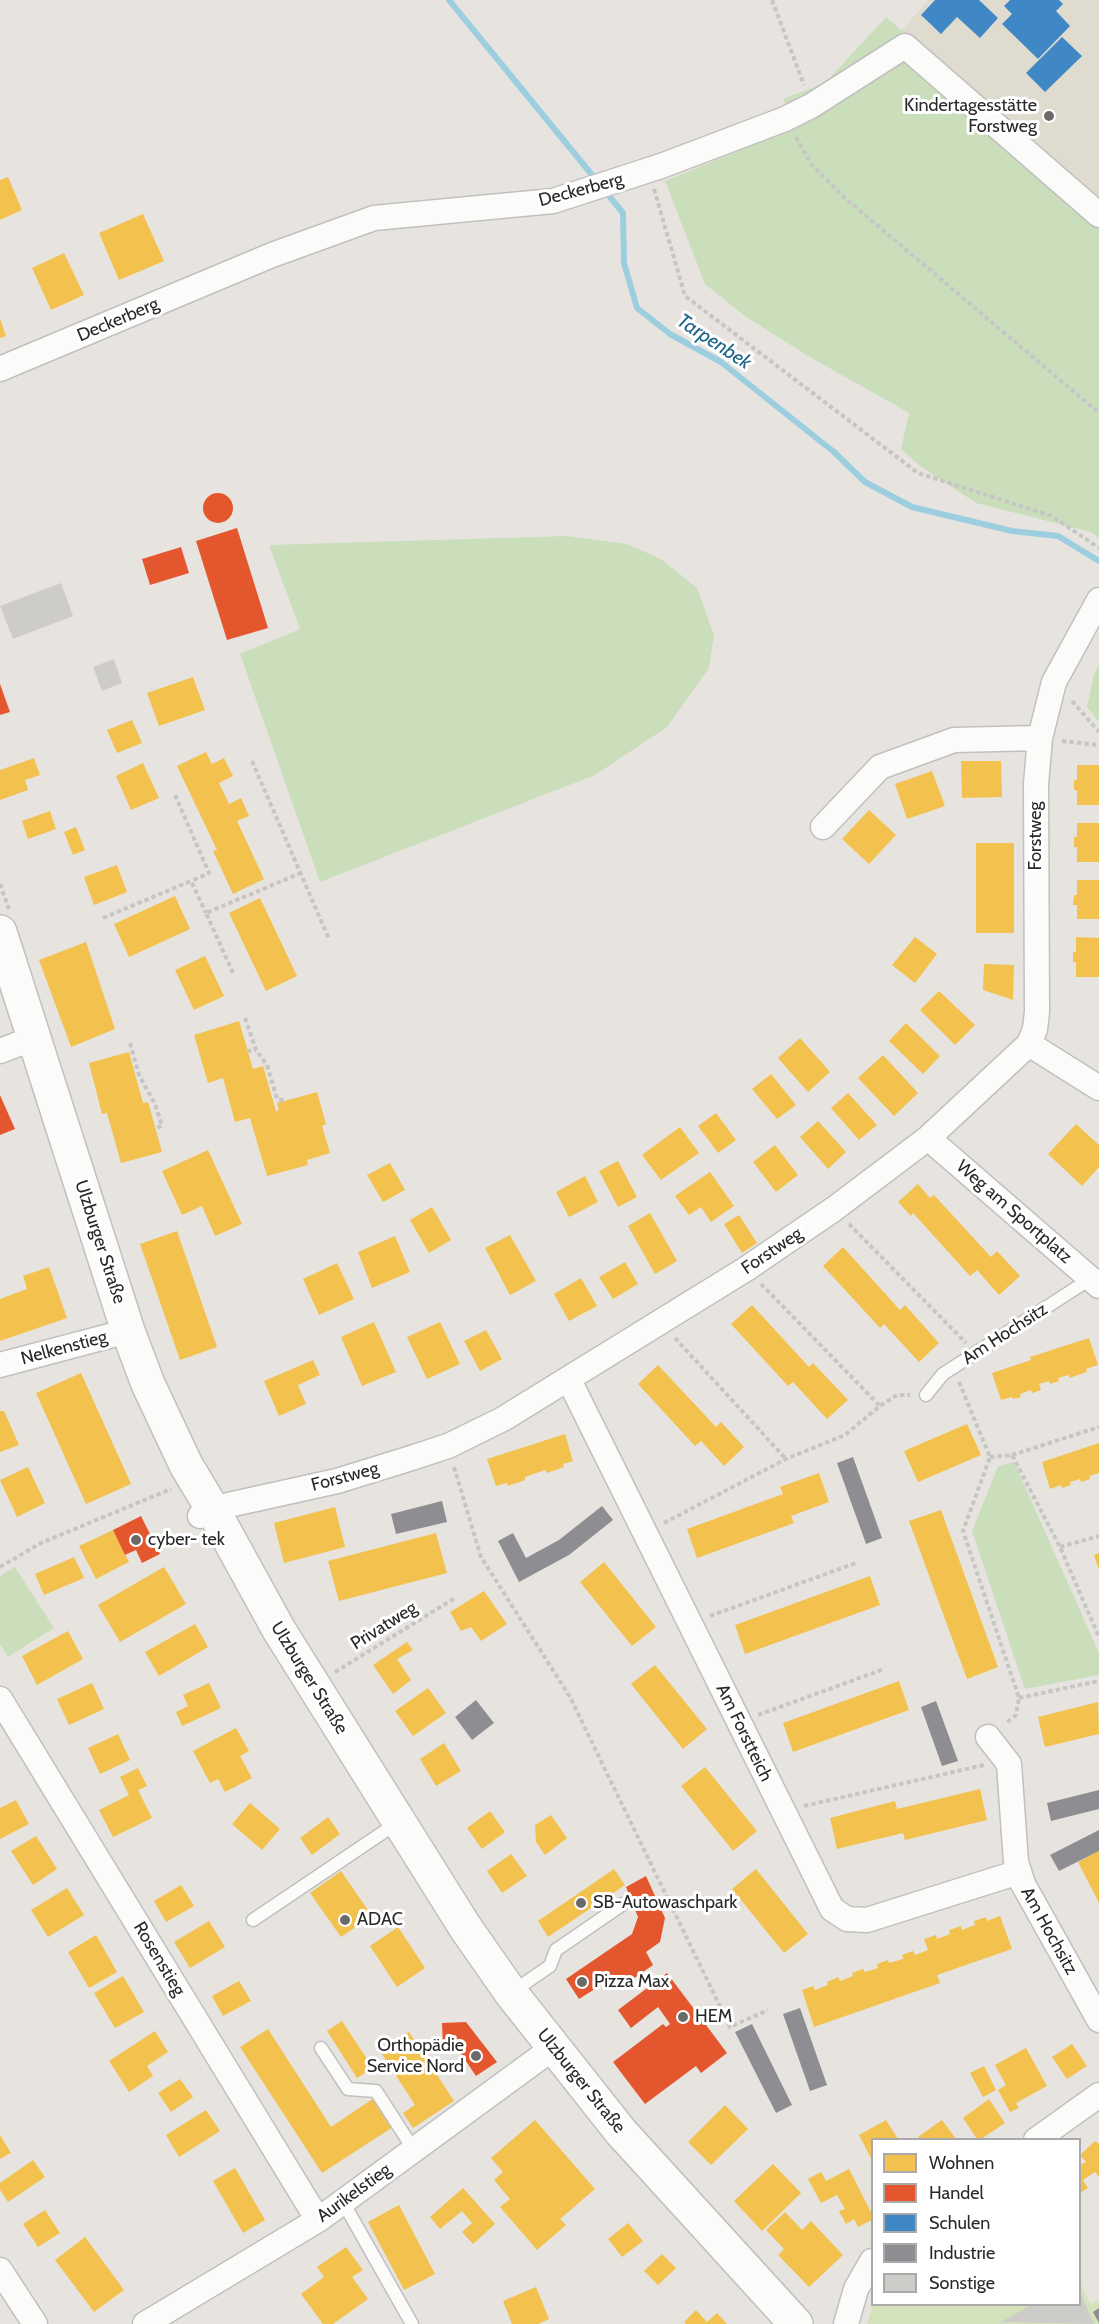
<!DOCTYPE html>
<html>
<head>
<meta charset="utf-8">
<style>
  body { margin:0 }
  #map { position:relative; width:1099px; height:2324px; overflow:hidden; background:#e7e4e0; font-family:Cabin,sans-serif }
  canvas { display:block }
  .legend { position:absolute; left:871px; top:2138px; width:210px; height:168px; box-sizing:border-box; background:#fff; border:2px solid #a9a9a9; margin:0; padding:8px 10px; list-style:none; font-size:18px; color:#292929 }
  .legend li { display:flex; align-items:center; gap:12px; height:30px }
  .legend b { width:30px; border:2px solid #a9a9a9 }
</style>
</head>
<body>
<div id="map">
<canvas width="1099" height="2324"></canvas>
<ul class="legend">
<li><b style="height:16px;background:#f2c14e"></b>Wohnen</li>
<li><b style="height:16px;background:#e4572e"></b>Handel</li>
<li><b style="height:16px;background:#3f88c5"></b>Schulen</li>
<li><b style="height:16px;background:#8d8d92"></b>Industrie</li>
<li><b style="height:16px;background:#ceccc9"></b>Sonstige</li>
</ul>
</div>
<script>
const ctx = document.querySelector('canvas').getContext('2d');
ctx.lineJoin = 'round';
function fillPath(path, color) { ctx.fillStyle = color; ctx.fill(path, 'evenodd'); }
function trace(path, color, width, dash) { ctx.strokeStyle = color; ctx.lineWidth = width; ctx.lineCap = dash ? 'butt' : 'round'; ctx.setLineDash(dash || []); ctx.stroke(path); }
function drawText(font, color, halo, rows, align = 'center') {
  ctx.font = font + ' Cabin,sans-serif'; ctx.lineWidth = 6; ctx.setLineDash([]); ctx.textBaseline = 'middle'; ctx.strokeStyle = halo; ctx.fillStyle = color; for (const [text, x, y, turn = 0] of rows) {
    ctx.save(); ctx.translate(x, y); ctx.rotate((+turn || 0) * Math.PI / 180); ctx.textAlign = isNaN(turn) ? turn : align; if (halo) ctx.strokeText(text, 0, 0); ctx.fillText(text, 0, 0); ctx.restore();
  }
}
const education = new Path2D(`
  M928,0H1099V200L901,31Z`);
const green = new Path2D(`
  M886,17L1099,200V538L1091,532L976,503L920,466L901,449L909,413L808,356L746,317L705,284L665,181L796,127L783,99L825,83Z
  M567,536L627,544L661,559L697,588L714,635L709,668L667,727L595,775L320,882L240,654L300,629L269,545Z
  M1099,664V722L1087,707L1094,674Z
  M1014,1462L1099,1653V1675L1025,1689L972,1531L998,1466Z
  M15,1567L54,1628L8,1657L0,1644V1576Z`);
const pitch = new Path2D(`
  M1080,2284L1091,2304L1099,2300V2324H867L873,2305L1080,2304Z`);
const homes = new Path2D(`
  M8,177L22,210L0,220V180Z
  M143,214L164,261L119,280L99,233Z
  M64,253L84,295L51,310L32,268Z
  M0,319L6,336L0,338Z
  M193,677L205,710L159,726L147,693Z
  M132,720L142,743L117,753L107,730Z
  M206,752L212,764L224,758L233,776L219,783L229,804L241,798L249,816L237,821L264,879L233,894L213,851L217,850L177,766Z
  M34,758L40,775L25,780L28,790L0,800V770Z
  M961,761H1001L1002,797L962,798Z
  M143,763L159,798L131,810L116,776Z
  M1077,765H1099V805H1077V790H1074V780H1077Z
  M932,771L945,806L907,819L895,784Z
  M869,810L896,835L869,864L842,839Z
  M50,811L56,829L28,839L22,821Z
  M1077,823H1099V862H1077V847H1074V837H1077Z
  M76,827L85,850L73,855L64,832Z
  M976,843H1014V933H976Z
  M117,865L127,892L94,905L84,877Z
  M1077,880H1099V919H1077V905H1073L1074,895H1077Z
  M175,896L190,929L129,957L114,924Z
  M260,898L297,976L266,991L229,913Z
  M915,937L937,954L915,983L892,965Z
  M1076,937L1099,938V977H1076V962H1073V952H1076Z
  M86,942L115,1029L71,1047L39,960Z
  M205,956L224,996L194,1010L175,970Z
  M984,964L1014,965L1013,1000L983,990Z
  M939,991L975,1025L955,1045L920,1010Z
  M239,1021L253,1069L263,1066L276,1111L279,1110L277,1103L317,1092L326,1124L322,1126L330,1153L307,1160L308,1165L267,1176L250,1118L235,1122L223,1078L208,1083L194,1035Z
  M906,1023L940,1056L923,1074L889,1041Z
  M800,1038L830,1072L808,1092L778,1058Z
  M129,1052L143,1103L148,1102L162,1152L121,1163L107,1113L102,1114L89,1063Z
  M883,1055L918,1093L894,1116L858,1078Z
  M771,1074L796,1105L777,1119L752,1089Z
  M848,1093L877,1125L859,1140L831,1108Z
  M716,1113L736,1140L718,1153L698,1126Z
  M818,1121L846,1152L828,1169L800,1137Z
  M1076,1124L1099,1145V1167L1082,1186L1048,1154Z
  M680,1127L699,1153L661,1180L642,1155Z
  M775,1145L798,1175L776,1192L753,1162Z
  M208,1150L242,1224L215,1236L202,1206L182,1215L162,1171Z
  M618,1161L637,1197L618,1207L599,1171Z
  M390,1163L405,1190L383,1202L367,1175Z
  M710,1172L734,1206L711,1222L701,1207L689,1215L675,1196Z
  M585,1176L598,1202L569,1217L556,1192Z
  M918,1184L930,1198L934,1195L991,1257L997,1251L1020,1276L999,1295L977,1270L970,1276L913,1213L911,1216L898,1202Z
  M432,1207L451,1240L429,1253L410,1220Z
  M650,1213L677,1261L655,1274L628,1226Z
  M739,1215L757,1243L742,1253L724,1224Z
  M177,1231L217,1347L180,1360L140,1244Z
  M510,1235L536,1281L510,1295L485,1248Z
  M395,1236L410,1272L372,1288L358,1252Z
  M843,1247L900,1310L905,1305L939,1343L919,1362L884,1324L880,1328L823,1266Z
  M625,1262L638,1284L613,1299L599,1277Z
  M337,1263L354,1299L319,1315L303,1279Z
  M49,1267L67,1318L0,1341V1299L27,1289L23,1276Z
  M581,1278L597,1306L569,1321L554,1294Z
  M752,1305L809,1367L813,1363L848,1400L827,1419L793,1382L788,1386L731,1324Z
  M374,1322L396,1372L362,1386L341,1337Z
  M440,1322L460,1364L427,1379L407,1337Z
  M486,1330L502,1359L480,1371L464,1341Z
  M1089,1338L1098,1365L1086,1369L1087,1372L1069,1378V1375L1058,1378L1059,1381L1050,1384L1049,1381L1039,1384L1041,1390L1032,1393L1031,1390L1020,1394L1021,1397L1013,1399L1012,1397L1001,1400L992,1373L1031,1360L1030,1357Z
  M313,1360L320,1375L298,1385L306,1404L279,1416L264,1381Z
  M658,1365L716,1427L721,1422L744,1447L724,1466L701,1441L695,1446L638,1384Z
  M81,1373L131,1484L86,1504L36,1393Z
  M0,1411H4L19,1445L0,1452Z
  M967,1424L981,1455L918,1482L904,1451Z
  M565,1434L573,1461L563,1464L564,1467L547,1473L545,1470L525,1477V1480L508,1486L507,1483L496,1486L487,1459Z
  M1099,1443V1473L1089,1476L1090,1479L1081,1482L1080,1479L1070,1482L1071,1485L1062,1488L1061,1485L1050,1489L1042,1462Z
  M28,1467L45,1503L17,1517L0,1480Z
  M819,1473L829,1502L791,1516L794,1523L697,1558L687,1529L783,1494L780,1487Z
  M335,1507L345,1547L284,1563L274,1523Z
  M941,1510L998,1667L967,1679L909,1521Z
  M113,1530L129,1562L96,1579L79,1546Z
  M436,1533L447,1573L339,1601L328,1561Z
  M1099,1553V1570L1094,1555Z
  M74,1557L84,1578L44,1595L35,1574Z
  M604,1562L656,1627L632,1646L580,1582Z
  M164,1567L186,1604L120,1642L98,1605Z
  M870,1576L880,1605L745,1654L735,1625Z
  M484,1591L507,1624L481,1641L471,1627L461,1631L450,1612Z
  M195,1624L208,1647L159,1676L145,1652Z
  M68,1631L83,1659L37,1685L22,1656Z
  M407,1642L413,1650L397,1659L411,1680L393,1694L373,1665Z
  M655,1665L707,1729L683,1749L631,1684Z
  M899,1681L909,1710L793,1752L783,1723Z
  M92,1683L104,1709L69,1725L57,1699Z
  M209,1683L221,1708L182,1726L176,1712L188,1706L183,1695Z
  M428,1688L446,1713L413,1736L395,1711Z
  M1098,1702L1099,1734L1045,1747L1038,1717Z
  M236,1728L249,1751L240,1756L252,1778L225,1792L218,1779L210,1783L193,1751Z
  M118,1734L130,1760L100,1774L88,1748Z
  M444,1743L461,1771L436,1786L420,1759Z
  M705,1767L757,1831L733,1851L681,1786Z
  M138,1768L147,1786L138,1790L152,1818L113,1837L99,1810L129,1795L120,1777Z
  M980,1789L987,1820L905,1840L903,1833L837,1849L830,1818L895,1801L897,1809Z
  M16,1800L29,1824L0,1839V1808Z
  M250,1803L280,1829L262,1850L232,1824Z
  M490,1811L505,1832L482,1849L467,1828Z
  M551,1815L567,1838L545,1855L536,1842L535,1825Z
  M328,1817L340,1834L312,1855L300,1838Z
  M36,1836L57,1869L33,1885L11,1851Z
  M1099,1851V1903L1078,1862Z
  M511,1854L527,1876L502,1893L487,1871Z
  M614,1869L625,1885L548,1937L538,1921Z
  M756,1869L808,1934L784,1953L732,1889Z
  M341,1871L372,1916L341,1937L310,1893Z
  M181,1885L194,1906L166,1922L154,1901Z
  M67,1888L84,1915L48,1937L31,1910Z
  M1000,1916L1012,1949L937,1975L940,1983L814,2027L802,1990L813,1986L815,1990L828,1985L827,1982L838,1977L840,1981L853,1976L852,1973L863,1969L865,1972L878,1968L877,1964L888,1960L889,1963L903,1959L902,1955L913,1951L915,1955L928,1950L924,1939L936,1935L937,1939L950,1934L949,1930L961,1926L962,1930L975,1925L974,1921L986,1917L987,1921Z
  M209,1921L225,1947L190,1968L174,1942Z
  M398,1927L425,1968L397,1987L370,1946Z
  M96,1935L117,1972L89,1988L68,1952Z
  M123,1976L144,2012L115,2028L94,1993Z
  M239,1981L251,2001L223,2016L212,1996Z
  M342,2021L373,2068L357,2078L327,2031Z
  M268,2029L331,2127L374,2098L393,2127L322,2173L240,2047Z
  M155,2031L168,2052L147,2066L153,2076L129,2092L109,2061Z
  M409,2032L454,2101L413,2128L403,2113L415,2105L380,2051Z
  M1072,2044L1087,2066L1067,2079L1052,2057Z
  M1026,2048L1047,2086L1016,2103L1019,2108L1010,2112L998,2090L1006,2085L995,2065Z
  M984,2066L996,2090L983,2097L970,2073Z
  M180,2079L193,2097L171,2112L158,2093Z
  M989,2099L1005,2123L981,2139H977L963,2118Z
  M725,2105L748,2129L711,2165L688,2142Z
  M206,2110L220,2131L179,2157L166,2135Z
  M535,2120L595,2189L560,2219L566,2225L537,2250L500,2207L510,2199L494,2180L503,2172L491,2158Z
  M886,2120L898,2139H873L872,2160L859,2135Z
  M942,2120L956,2139H920L918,2137Z
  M0,2135L11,2153L0,2159Z
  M1095,2141L1099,2144V2177L1095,2172L1083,2180L1088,2188L1080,2193V2165L1086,2162L1080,2155Z
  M33,2160L45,2177L8,2202L0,2190V2183Z
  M773,2164L801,2193L762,2231L734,2201Z
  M235,2168L265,2220L243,2233L213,2181Z
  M849,2169L872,2214V2220L858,2227L854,2219L846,2224L839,2211L845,2209L837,2195L821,2203L808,2179L821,2172L826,2181Z
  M463,2188L495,2224L473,2244L462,2232L472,2223L462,2211L440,2229L430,2217Z
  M399,2205L435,2274L404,2290L368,2222Z
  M45,2210L60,2233L38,2247L23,2224Z
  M785,2212L802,2230L811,2221L843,2255L809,2287L778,2255L784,2249L766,2230Z
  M628,2223L643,2241L622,2257L608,2239Z
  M85,2237L124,2290L94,2312L55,2260Z
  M346,2247L363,2270L352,2277L368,2299L333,2324H323L301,2294L324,2277L317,2267Z
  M662,2254L676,2268L658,2285L644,2271Z
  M536,2287L549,2319L538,2324H512L503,2301Z
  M696,2310L707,2322L717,2313L727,2324H686L684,2322Z`);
const shops = new Path2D(`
  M203 508a15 15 0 1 1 30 0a15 15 0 1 1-30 0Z
  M237,528L268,628L227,640L196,541Z
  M181,547L189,573L150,585L142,559Z
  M0,684L10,712L0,715Z
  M0,1095L15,1129L0,1135Z
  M141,1516L160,1554L142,1563L136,1550L125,1555L113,1530Z
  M646,1876L665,1918L660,1942L646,1952L653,1965L623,1986L617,1975L579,1999L566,1979L632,1934L638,1917L626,1887Z
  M667,1973L727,2053L701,2073L696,2066L645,2104L613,2062L663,2024L666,2027L670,2024L658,2007L631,2028L618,2010Z
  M466,2022L497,2062L476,2076L457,2048L443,2049L442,2023Z`);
const schools = new Path2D(`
  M935,0H979L998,18L980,38L957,17L941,34L921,15Z
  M1010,0H1059L1063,4L1056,11L1070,26L1038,59L1002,24L1012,14L1004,6Z
  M1062,37L1082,56L1045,92L1026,73Z`);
const industry = new Path2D(`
  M853,1457L882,1538L866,1544L837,1463Z
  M442,1501L447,1522L396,1534L391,1514Z
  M602,1506L613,1520L569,1555L519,1582L498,1541L513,1533L526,1558L559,1540Z
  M476,1700L494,1723L472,1740L455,1717Z
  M936,1701L958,1761L942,1766L921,1707Z
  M1099,1790V1809L1051,1821L1047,1803Z
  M1099,1830V1851L1059,1871L1050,1855Z
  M800,2008L827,2085L810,2091L783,2014Z
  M752,2024L792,2105L776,2113L735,2032Z
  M1099,2308V2323L1093,2312Z`);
const stream = new Path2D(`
  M449,0L597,181
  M605,191L623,213L624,263L637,308L670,334L721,362L834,452L865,482L912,507L1012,531L1058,536L1099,561`);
const building = new Path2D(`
  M61,583L73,616L13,639L0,606Z
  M114,659L122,683L102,691L93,667Z
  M1080,2292L1094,2324L1001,2322L1033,2304H1080Z`);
const path = new Path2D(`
  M772,0L804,85
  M796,137L811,164L845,198L1099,413
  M654,189L685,296L918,473L1052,516L1099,548
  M1072,701L1099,732
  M1062,741L1099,745
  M252,761L329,939
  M175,795L209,873L191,881
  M0,884L9,909
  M103,918L191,881L206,913
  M233,973L206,913L301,873
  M245,1018L256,1050L267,1065L277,1099L286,1101
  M130,1043L139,1075L155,1104L162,1126L156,1128
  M247,1051L256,1050
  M849,1224L966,1343
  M761,1284L880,1406
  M675,1338L786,1459
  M959,1382L990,1457L963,1531L1019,1698L1016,1715L1005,1724
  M1012,1455L1099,1427
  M990,1457L1012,1455L1060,1547L1099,1637
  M454,1467L481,1557L570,1697L730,2027L768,2010
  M664,1523L786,1459L845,1435L880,1406L897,1395H910
  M1060,1547L1099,1536
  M0,1567L41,1543L171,1489
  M710,1616L856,1563
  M335,1672L455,1598
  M1019,1698L1099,1681
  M758,1715L884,1669
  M804,1806L984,1765`);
const lane = new Path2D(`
  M926,1395L943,1374L1090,1279
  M253,1920L397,1823
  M512,1992L550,1966L556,1950L623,1904
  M321,2048L348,2089L376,2091L414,2150
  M343,2202L412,2324`);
const street = new Path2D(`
  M0,369L272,255L374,218L553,201L661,166L785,119L811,106L905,46L1099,215
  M823,827L880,767L954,740L1040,738
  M1029,1044L1099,1088
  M0,1051L34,1038
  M928,1138L1099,1286
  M0,1365L128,1331
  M569,1380L832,1909L847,1919L867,1920L1019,1872
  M200,1516L224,1506L337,1481L405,1460L448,1446L503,1419L746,1269L834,1209L928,1138L1029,1044L1035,1029L1037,1012L1036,784L1040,738L1054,682L1099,600
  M0,1699L318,2220
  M988,1737L1009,1764L1016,1862L1023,1884L1099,2020
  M1036,2140L1099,2095
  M0,2270L35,2324
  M145,2324L318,2220L553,2048
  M846,2324L856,2289L872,2261`);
const secondary = new Path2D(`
  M0,932L128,1331L148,1384L186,1465L213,1510L279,1630L465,1927L511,1993L621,2132L796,2324`);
const markers = [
  [1049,116,6,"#6c6a69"],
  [136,1540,6,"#6c6a69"],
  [581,1903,6,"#6c6a69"],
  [345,1920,6,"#6c6a69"],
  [582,1982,6,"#6c6a69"],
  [683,2017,6,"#6c6a69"],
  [476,2056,6,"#6c6a69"]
];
const poiNames = [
  ["Kindertagesstätte",1037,106,"right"],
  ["Forstweg",1037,127,"right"],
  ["cyber- tek",148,1540],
  ["SB-Autowaschpark",593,1903],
  ["ADAC",357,1920],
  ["Pizza Max",594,1982],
  ["HEM",695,2017],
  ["Orthopädie",464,2046,"right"],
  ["Service Nord",464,2067,"right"]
];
const streetNames = [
  ["Deckerberg",581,190,-15],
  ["Deckerberg",118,320,-23],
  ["Forstweg",1036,836,-90],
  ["Weg am Sportplatz",1014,1212,41],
  ["Ulzburger Straße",100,1242,72],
  ["Forstweg",772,1251,-34],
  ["Am Hochsitz",1005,1334,-33],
  ["Nelkenstieg",64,1348,-15],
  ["Forstweg",345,1477,-15],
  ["Privatweg",384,1626,-32],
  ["Ulzburger Straße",309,1678,58],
  ["Am Forstteich",744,1733,64],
  ["Am Hochsitz",1049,1931,61],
  ["Rosenstieg",159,1959,59],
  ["Ulzburger Straße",581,2081,51],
  ["Aurikelstieg",354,2193,-36]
];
const waterNames = [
  ["Tarpenbek",714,342,33]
];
fillPath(education, '#e0dbcf');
fillPath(green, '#cadebc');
fillPath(pitch, '#d3e2bb');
fillPath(homes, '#f2c14e');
fillPath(shops, '#e4572e');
fillPath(schools, '#3f88c5');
fillPath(industry, '#8d8d92');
trace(stream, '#9ccee0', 6);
fillPath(building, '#ceccc9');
trace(lane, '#c1c0c0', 15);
trace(street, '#c1c0c0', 27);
trace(secondary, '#c1c0c0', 36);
trace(path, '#c6c6c5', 4, [4.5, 3]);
trace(lane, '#fbfbfa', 12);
trace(street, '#fbfbfa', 24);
trace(secondary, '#fbfbfa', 33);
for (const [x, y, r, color] of markers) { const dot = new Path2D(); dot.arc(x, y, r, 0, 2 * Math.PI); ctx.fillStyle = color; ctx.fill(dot); trace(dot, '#fff', 2); }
drawText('18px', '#292929', '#fff', poiNames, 'left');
drawText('18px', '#292929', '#fff', streetNames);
drawText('italic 20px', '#1d648a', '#fff', waterNames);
</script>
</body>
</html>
